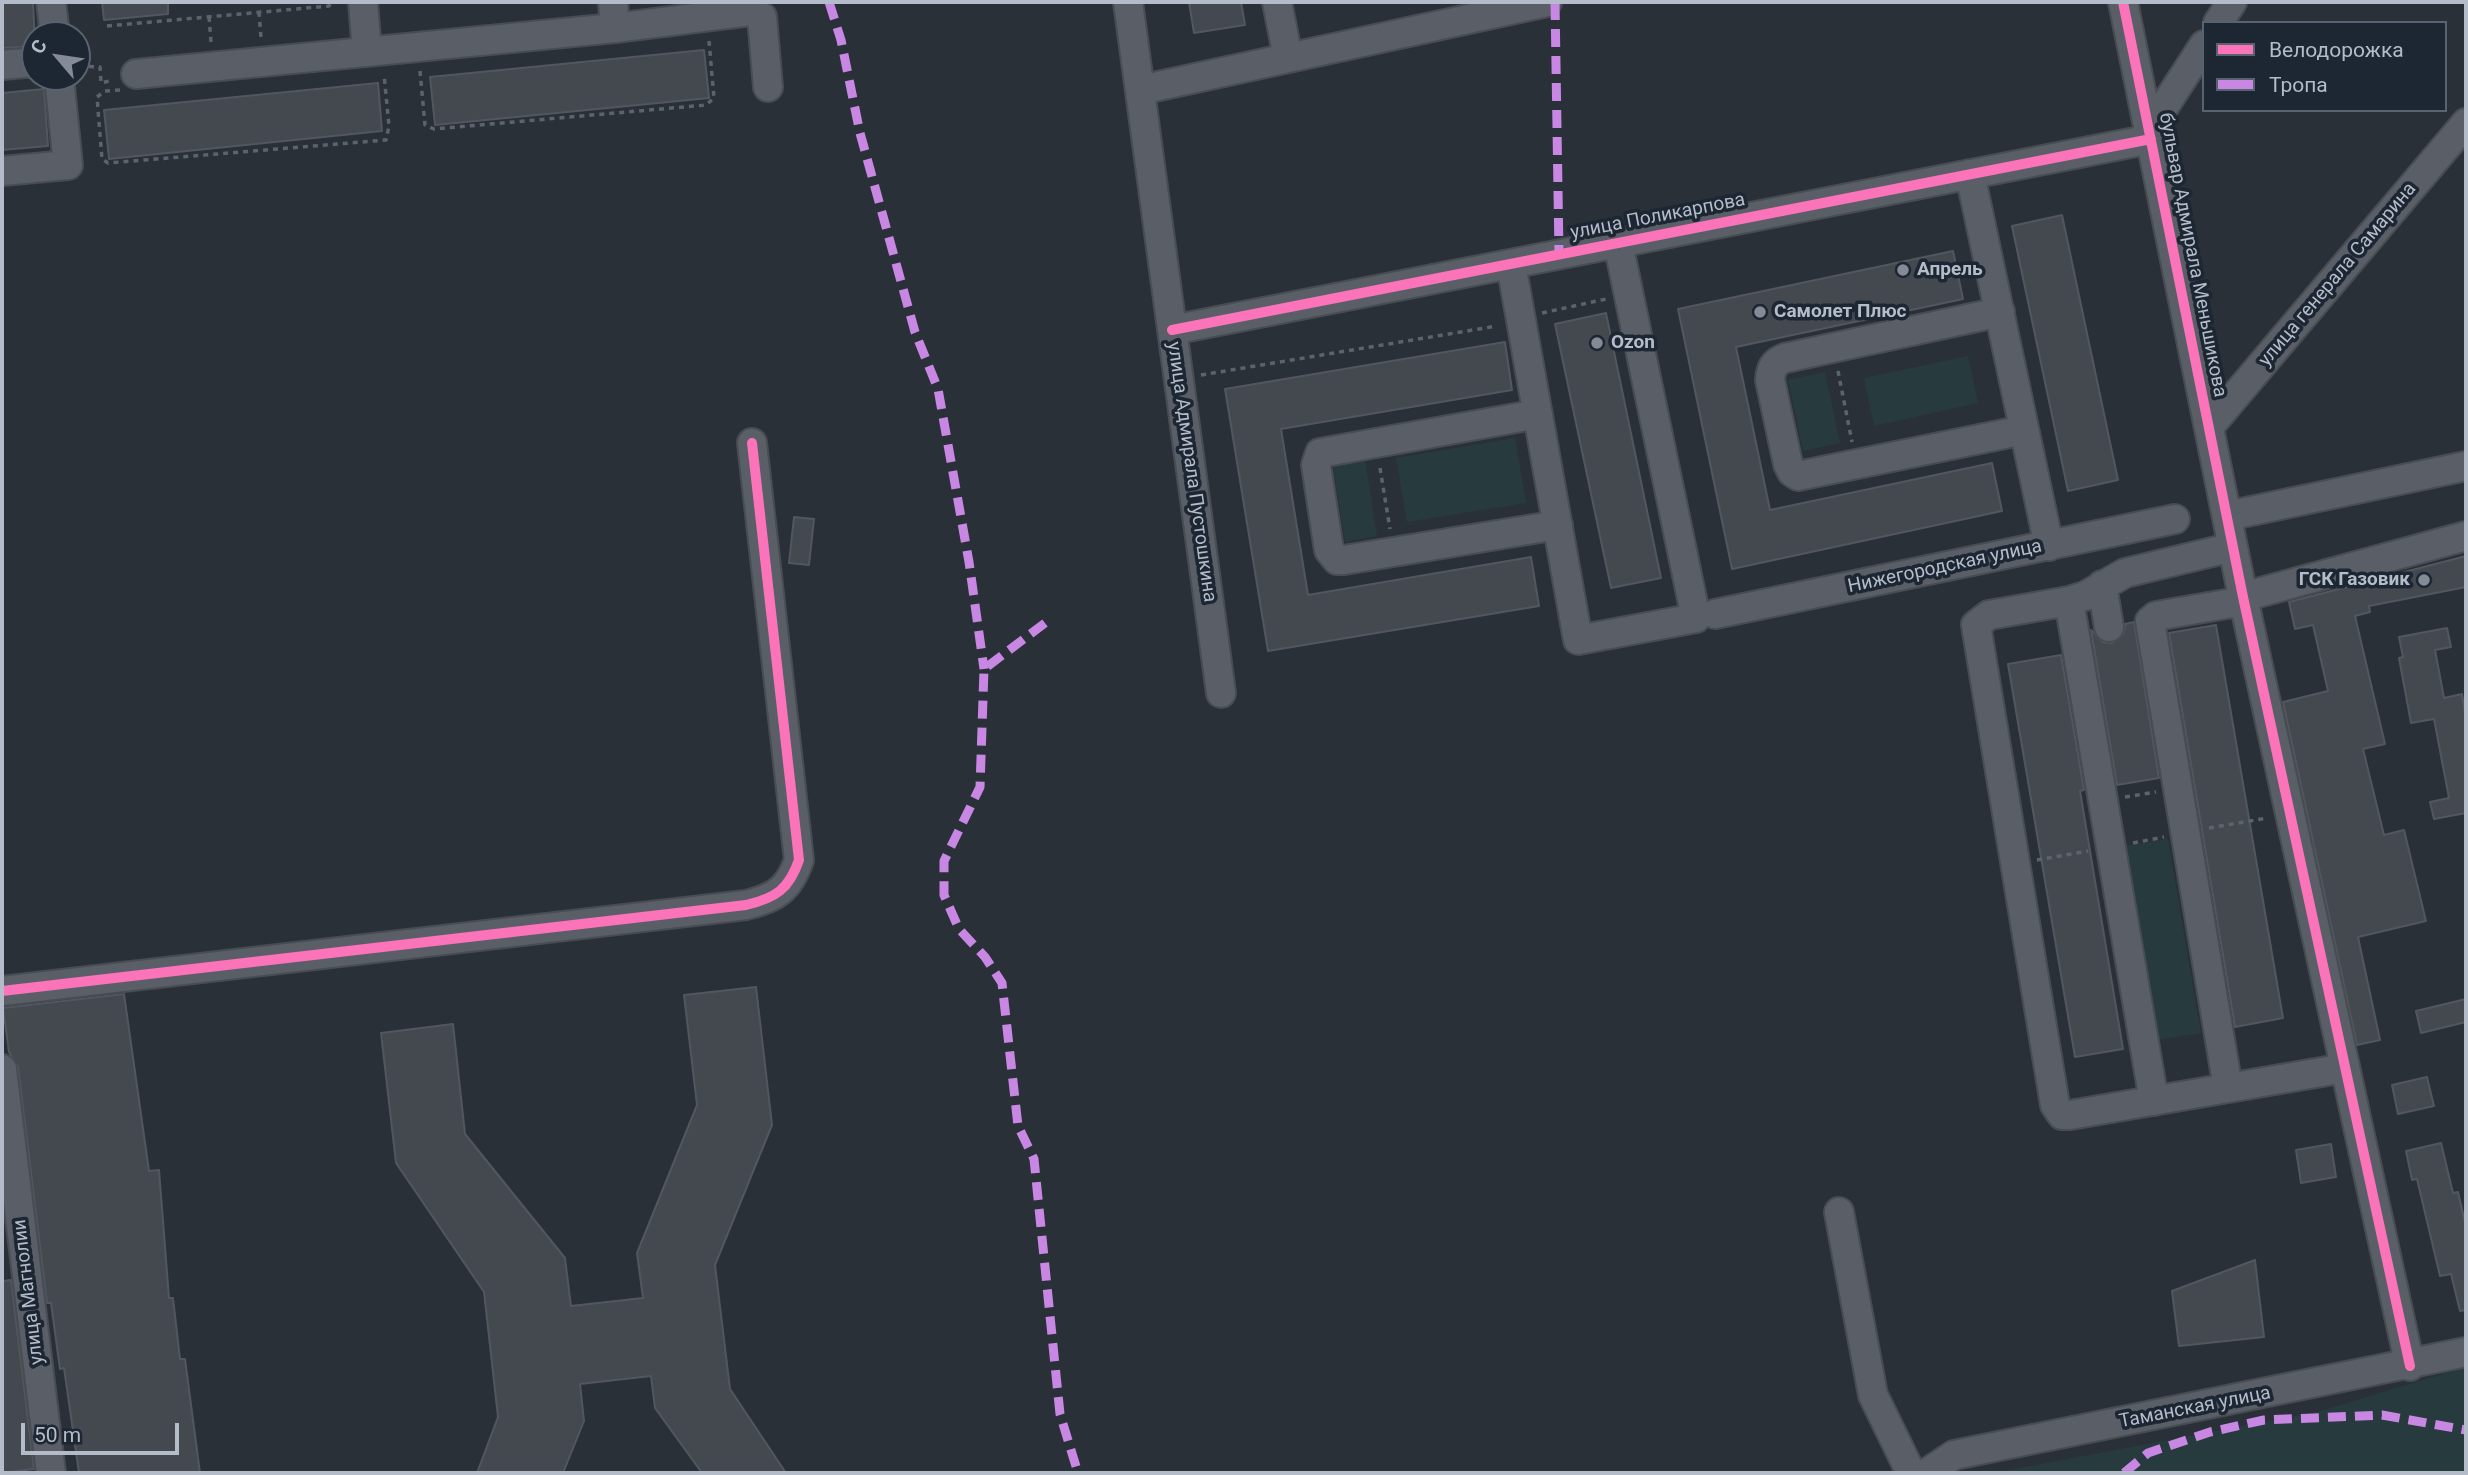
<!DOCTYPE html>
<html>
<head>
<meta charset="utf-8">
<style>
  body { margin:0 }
  #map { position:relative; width:2468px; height:1475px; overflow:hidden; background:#2a3038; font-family:Roboto,sans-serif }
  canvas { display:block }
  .frame { position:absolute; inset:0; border:4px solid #b4bcc9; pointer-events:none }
  .legend { position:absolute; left:2202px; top:21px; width:245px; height:91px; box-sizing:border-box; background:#1d2633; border:2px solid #59626f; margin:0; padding:9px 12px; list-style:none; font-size:21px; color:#b4bcc9 }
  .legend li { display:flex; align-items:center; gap:14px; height:35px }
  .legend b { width:35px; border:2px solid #59626f }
  .north { position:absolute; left:21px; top:21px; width:70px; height:70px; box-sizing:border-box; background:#1d2633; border:2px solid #59626f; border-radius:50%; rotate:299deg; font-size:19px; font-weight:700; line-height:28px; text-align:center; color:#b4bcc9 }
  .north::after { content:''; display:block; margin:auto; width:24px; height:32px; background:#848b96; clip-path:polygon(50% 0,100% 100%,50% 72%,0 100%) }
  .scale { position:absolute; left:21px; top:1423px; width:158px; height:32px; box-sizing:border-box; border:4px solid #b4bcc9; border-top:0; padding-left:9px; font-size:21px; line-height:24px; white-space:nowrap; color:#b4bcc9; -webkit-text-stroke:5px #1d2633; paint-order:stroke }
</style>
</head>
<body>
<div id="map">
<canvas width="2468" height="1475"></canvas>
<div class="frame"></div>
<ul class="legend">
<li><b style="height:9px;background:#fb73b8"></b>Велодорожка</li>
<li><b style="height:9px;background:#c787e3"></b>Тропа</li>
</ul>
<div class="north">С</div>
<div class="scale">50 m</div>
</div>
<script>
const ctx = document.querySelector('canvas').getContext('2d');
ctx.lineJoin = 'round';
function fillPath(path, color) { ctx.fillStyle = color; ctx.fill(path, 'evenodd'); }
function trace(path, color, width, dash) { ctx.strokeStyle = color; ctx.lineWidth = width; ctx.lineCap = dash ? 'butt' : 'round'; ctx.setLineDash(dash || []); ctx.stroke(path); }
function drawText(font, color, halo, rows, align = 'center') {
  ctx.font = font + ' Roboto,sans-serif'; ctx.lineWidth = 7; ctx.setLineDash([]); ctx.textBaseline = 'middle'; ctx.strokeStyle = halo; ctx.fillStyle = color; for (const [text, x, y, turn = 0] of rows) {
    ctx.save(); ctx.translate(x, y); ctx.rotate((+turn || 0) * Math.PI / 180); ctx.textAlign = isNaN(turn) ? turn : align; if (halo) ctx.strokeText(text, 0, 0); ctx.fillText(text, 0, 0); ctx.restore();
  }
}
const green = new Path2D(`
  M1968,356L1978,403L1874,426L1864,378Z
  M1825,372L1840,443L1803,451L1788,380Z
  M1515,438L1526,503L1407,522L1396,458Z
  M1364,453L1377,536L1345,542L1332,459Z
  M2168,839L2201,1033L2158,1040L2125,846Z
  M2466,1367V1473H1993L2317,1412Z`);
const building = new Path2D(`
  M2,2H33L35,46L2,48Z
  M102,2H168V14L104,20Z
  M1189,2H1241L1245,25L1194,33Z
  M704,50L709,98L435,125L430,77Z
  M378,83L382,131L109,159L104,110Z
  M44,89L48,146L2,150V93Z
  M2062,215L2118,480L2068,491L2012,226Z
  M1953,251L1963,299L1736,347L1770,510L1992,463L2002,511L1732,569L1678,309Z
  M1606,313L1661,578L1611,588L1555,324Z
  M1505,342L1512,390L1281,429L1308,595L1531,557L1539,606L1268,651L1225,389Z
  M794,517L814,519L809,565L789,563Z
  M2466,556V587L2369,606L2370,612L2355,616L2385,744L2363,749L2384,835L2404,830L2426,921L2358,937L2380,1040L2357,1045L2283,702L2328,691L2313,625L2295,629L2289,602Z
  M2134,622L2159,778L2117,785L2091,630L2103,642L2112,643L2124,633L2125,624Z
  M2216,625L2283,1018L2235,1027L2169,633Z
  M2447,628L2451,647L2435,650L2444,698L2462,694L2466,719V813L2434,819L2430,802L2449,798L2434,719L2411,723L2399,658L2403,657L2399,637Z
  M2061,655L2084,790L2080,791L2123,1049L2075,1057L2008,664Z
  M756,987L772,1125L715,1265L730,1389L786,1473H702L655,1408L651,1376L580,1384L584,1421L563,1473H477L498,1417L484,1292L396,1163L381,1033L453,1024L465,1134L565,1258L571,1306L643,1298L637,1253L697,1105L684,995Z
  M124,994L149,1171L159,1170L169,1298H173L180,1359H185L200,1473H79L64,1368L60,1369L51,1303H47L18,1067L9,1052L3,1008Z
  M2466,999V1022L2421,1033L2416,1011Z
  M2427,1077L2434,1106L2398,1114L2392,1085Z
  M2441,1143L2453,1193L2458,1192L2466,1227V1310L2460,1311L2451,1274L2440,1276L2417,1179L2412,1180L2406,1151Z
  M2331,1144L2336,1177L2301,1183L2296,1150Z
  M2255,1260L2264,1337L2179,1346L2172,1291Z
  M11,1280L34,1469L2,1473V1281Z`);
const path = new Path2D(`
  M259,12L261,38
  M209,17L211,42
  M107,26L329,6L332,2
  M79,66L100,67L101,83L113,80
  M420,71L425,125L434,129L706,105L714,98L709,41
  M120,90L105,91L97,97L102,159L108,163L386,140L389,126L384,74
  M1542,313L1606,299
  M1838,371L1852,442
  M1201,375L1497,326
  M1380,468L1390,529
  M2125,797L2156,792
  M2209,828L2267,818
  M2133,843L2164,837
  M2037,860L2088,851`);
const minor = new Path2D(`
  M51,2L55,35
  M363,2L367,52
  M613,2L615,28
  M1128,2L1221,693
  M1277,2L1288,58
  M2123,2L2243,597L2410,1366
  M2218,23L2232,2
  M2,65L35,62
  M136,74L615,28L751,11L762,17L768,87
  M1140,90L1547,2
  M2149,130L2204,45
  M2,171L68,165L59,77
  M1970,174L2049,546
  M1511,264L1578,640L1696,618L1618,243
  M2000,312L1785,358C1774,362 1771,368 1770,380L1788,464L1792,472L1798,476L2024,430
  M1172,330L2151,139
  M1538,414L1320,453L1316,465L1329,550L1337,560H1344L1558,525
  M2209,427L2466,123
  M2227,516L2466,466
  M2233,547L2125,573L2085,596L2069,601L1989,615L1976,625L2055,1105L2062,1115H2070L2345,1068
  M2102,585L2109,627
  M2243,597L2466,536
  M2069,601L2154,1101
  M1715,614L2175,519
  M2,991L746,905C776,898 789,889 799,860L752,443
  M2,1069L51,1473
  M2228,1088L2150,621L2156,616L2244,601
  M1839,1212L1873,1395L1911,1473
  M1927,1473L1954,1455L2466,1352`);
const quiet = new Path2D(`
  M829,2L841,40L860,133L915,332L938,389L969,562L984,669
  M1555,2L1559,254
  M1045,623L984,669L980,787L944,861V895L959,929L985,957L1002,983L1018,1126L1034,1159L1060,1414L1078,1473
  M2124,1473L2148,1453L2210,1432L2264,1420L2382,1415L2466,1430`);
const cycleway = new Path2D(`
  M2123,2L2243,597L2410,1366
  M1172,330L2151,139
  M2,991L746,905C776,898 789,889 799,860L752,443`);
const markers = [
  [1903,270,7,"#848b96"],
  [1760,312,7,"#848b96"],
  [1597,343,7,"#848b96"],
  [2424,580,7,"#848b96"]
];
const streetNames = [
  ["улица Поликарпова",1658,217,-11],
  ["бульвар Адмирала Меньшикова",2192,255,79],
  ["улица генерала Самарина",2338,275,-50],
  ["улица Адмирала Пустошкина",1191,472,82],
  ["Нижегородская улица",1945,567,-12],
  ["улица Магнолии",29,1292,-97],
  ["Таманская улица",2195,1408,-11]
];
const poiNames = [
  ["Апрель",1917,270],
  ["Самолет Плюс",1774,312],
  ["Ozon",1611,343],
  ["ГСК Газовик",2410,580,"right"]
];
fillPath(green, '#273a3e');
fillPath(building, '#444950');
trace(building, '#52575f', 2);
trace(minor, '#484c53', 32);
trace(path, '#5d636a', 3.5, [5, 5]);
trace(minor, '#5a5e66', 28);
trace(quiet, '#c787e3', 9, [18, 9]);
trace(cycleway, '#fb73b8', 10);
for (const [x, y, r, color] of markers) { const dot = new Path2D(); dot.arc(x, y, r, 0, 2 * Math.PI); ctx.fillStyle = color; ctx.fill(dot); trace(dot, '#1d2633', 2.5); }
drawText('19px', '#b4bcc9', '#1d2633', streetNames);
drawText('bold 19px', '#b4bcc9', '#1d2633', poiNames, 'left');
</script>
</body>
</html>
